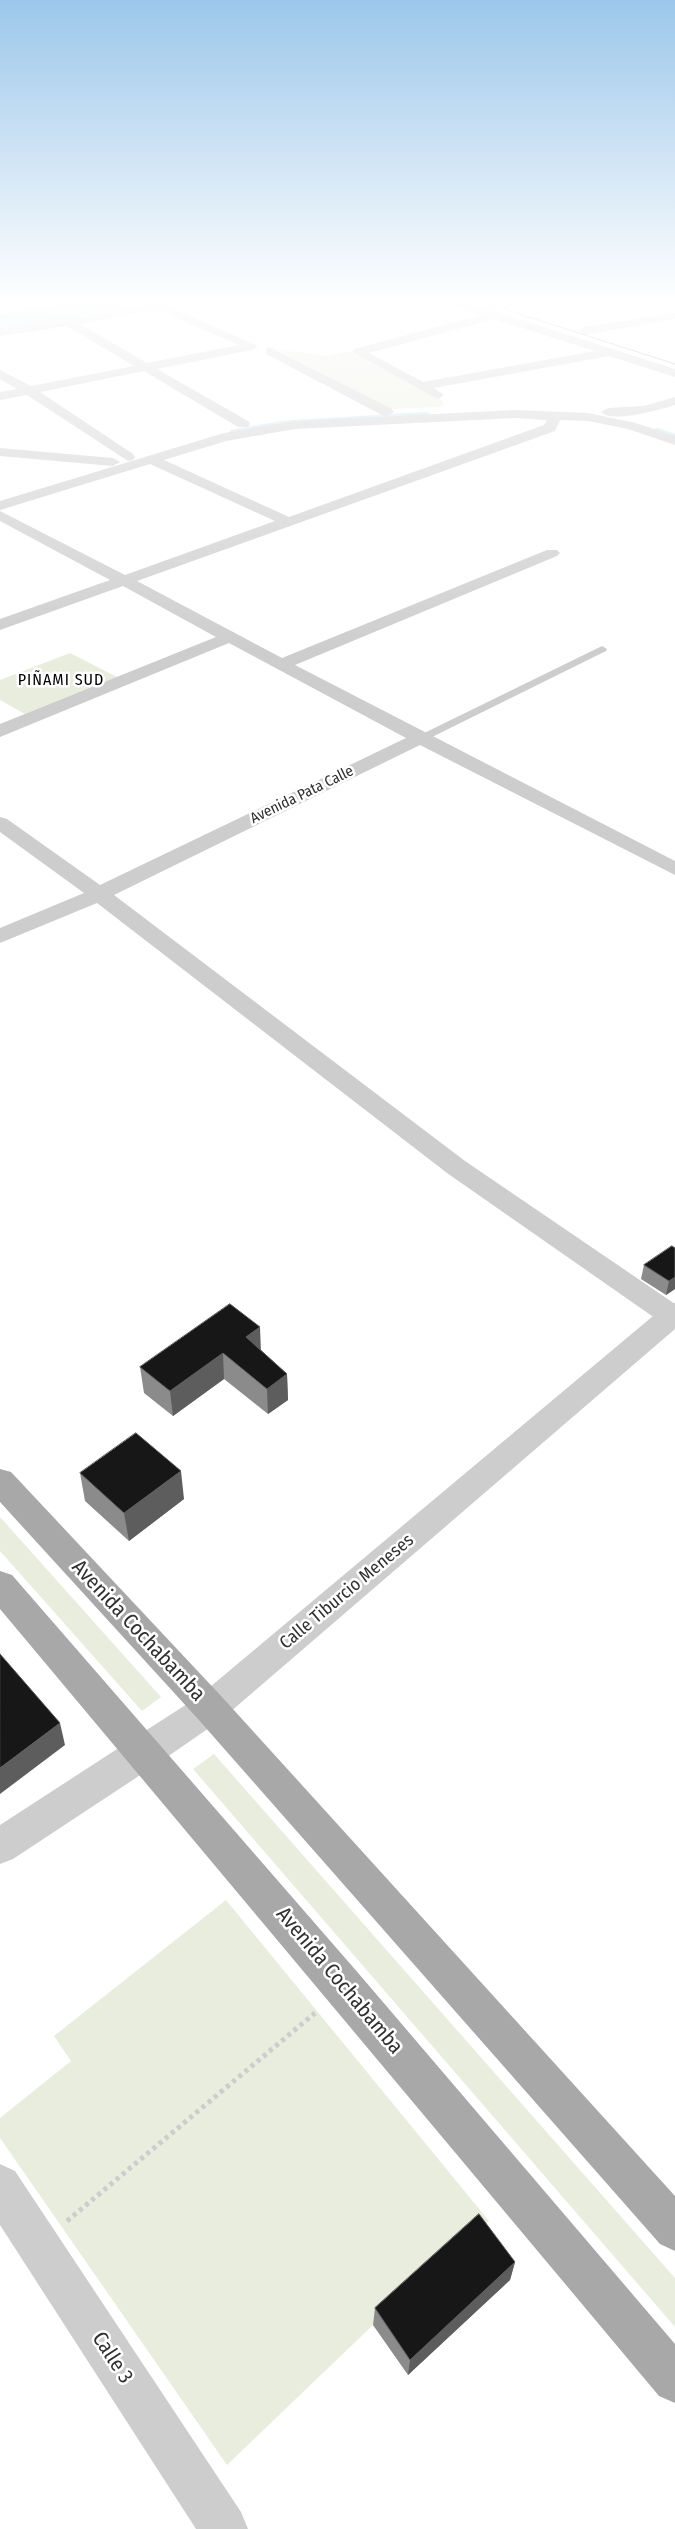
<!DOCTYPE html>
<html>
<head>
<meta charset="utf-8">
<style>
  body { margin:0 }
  canvas { display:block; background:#fff }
</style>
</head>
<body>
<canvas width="675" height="2529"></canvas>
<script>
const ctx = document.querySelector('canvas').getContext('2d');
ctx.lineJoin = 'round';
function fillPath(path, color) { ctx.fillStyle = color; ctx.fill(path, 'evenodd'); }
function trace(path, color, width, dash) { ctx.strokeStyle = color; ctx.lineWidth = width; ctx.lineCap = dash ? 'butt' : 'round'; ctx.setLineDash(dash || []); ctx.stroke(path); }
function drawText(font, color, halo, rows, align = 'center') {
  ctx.font = font + ' "Fira Sans Condensed",sans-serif'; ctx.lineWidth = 5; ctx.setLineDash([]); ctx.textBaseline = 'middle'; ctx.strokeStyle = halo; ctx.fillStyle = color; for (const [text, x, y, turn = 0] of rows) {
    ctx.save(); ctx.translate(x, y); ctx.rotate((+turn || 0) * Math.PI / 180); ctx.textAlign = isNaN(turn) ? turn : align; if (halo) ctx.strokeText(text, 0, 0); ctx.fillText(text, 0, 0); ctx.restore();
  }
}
const green = new Path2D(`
  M276,349L327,356L349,351L442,400L443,404L439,407L391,409Z
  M70,653L117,677L25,714L0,700V680Z
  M0,1517L161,1697L142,1711L0,1551Z
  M214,1754L675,2278V2327L193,1769Z
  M226,1900L489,2221L373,2325L227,2465L0,2138V2118L71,2061L54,2036Z`);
const stream = new Path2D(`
  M657,430L675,436
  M232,432L282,423L427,414`);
const river = new Path2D(`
  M101,298H153L150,303L141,305L69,319L0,329V313Z`);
const path = new Path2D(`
  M67,2221L315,2013`);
const service = new Path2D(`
  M100,298H115L65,310L0,319V315Z
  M602,646L607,649L606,651L424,741L420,742L414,738Z`);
const minor = new Path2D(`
  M174,298H197L168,306L258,346L252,350L157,369L248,421L250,424L248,427H238L144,371L40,392L133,454L135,457L133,460L128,461L27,395L0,400V392L17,389L0,379V370L31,386L134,366L67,326L0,336V328L92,316ZM156,309L239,345L147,363L80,324Z
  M435,298H453L675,369V377L609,356L434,388L444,395L438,399L352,352L354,349L482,315ZM494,319L595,351L423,382L369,353Z
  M517,298H536L505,308L499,305Z
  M675,313V319L584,335L578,331L584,327Z
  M270,347L392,409L394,412L387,416L382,415L266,354V348Z
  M675,397V405C661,409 612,424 601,412L608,408L644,406Z
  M515,410L588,413L636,423L675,436V445L628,429L588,421L560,420L555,431L137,581L282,658L547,550H557L560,553L557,556L295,665L675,861V875L420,745L114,895L465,1161L675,1304V1325L662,1323L447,1173L97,903L0,943V928L84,893L0,832V817L7,819L100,885L406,738L229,643L0,737V724L216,637L123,586L0,630V619L110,580L0,521V511L125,575L275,521L150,464L0,510V501L224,433L295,421ZM515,418L547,420L544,425L289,517L164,460L226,441L295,429Z
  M0,448L113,458L120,462L113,466L0,456Z
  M144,1736L157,1740L162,1752L157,1764L13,1859L0,1864V1825L131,1740Z
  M0,2164L15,2171L241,2512L248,2529H196L0,2225Z`);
const tertiary = new Path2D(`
  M675,1303V1329L222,1719L157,1764L144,1768L131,1764L126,1752L131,1740L198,1697L665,1306Z`);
const primary = new Path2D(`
  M0,1469L11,1472L222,1697L675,2196V2251L660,2244L198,1719L0,1502Z
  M0,1571L12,1575L359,1974L675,2344V2403L659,2396L0,1609Z`);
const tram = new Path2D(`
  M470,298L675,364`);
const wall = new Path2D(`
  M675,1248V1289L666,1295L641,1279L644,1265Z
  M230,1304L261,1350L287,1374L288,1400L268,1414L224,1379L173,1416L144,1393L140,1367Z
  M80,1473L184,1499L129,1541L85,1501Z
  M515,2262L510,2280L408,2375L373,2325L375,2308Z`);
const shadedWall = new Path2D(`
  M675,1277V1289L666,1295L669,1281Z
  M260,1327L261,1353L246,1337Z
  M223,1353L224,1379L173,1416L170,1391Z
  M287,1374L288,1400L268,1414L267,1389Z
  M181,1471L184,1499L129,1541L124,1513Z
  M60,1723L65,1745L0,1794V1768Z
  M515,2262L510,2280L408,2375L410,2360Z`);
const building = new Path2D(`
  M672,1246L675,1248V1277L669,1281L644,1265Z
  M230,1304L260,1327L246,1337L287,1374L267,1389L223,1353L170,1391L140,1367Z
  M136,1433L181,1471L124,1513L80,1473Z
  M0,1654L60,1723L0,1768Z
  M479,2214L515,2262L410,2360L375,2308Z`);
const farStreetnames = [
  ["Avenida Pata Calle",302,795,-26]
];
const farNeighbourhoodnames = [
  ["PIÑAMI SUD",61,681]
];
const streetNames = [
  ["Calle Tiburcio Meneses",347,1592,-40]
];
const nearStreetnames = [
  ["Avenida Cochabamba",138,1631,47],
  ["Avenida Cochabamba",339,1981,50],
  ["Calle 3",112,2358,57]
];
fillPath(green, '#e8edde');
trace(stream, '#cae4ed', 4.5);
fillPath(river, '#cae4ed');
trace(path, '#cdcdcd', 5, [4, 4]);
fillPath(service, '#cdcdcd');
fillPath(minor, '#cdcdcd');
fillPath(tertiary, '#cdcdcd');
fillPath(primary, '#a8a8a8');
trace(tram, '#858585', 1);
fillPath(wall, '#8b8b8b');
fillPath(shadedWall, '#5d5d5d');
fillPath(building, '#171717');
trace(building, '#5d5d5d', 1);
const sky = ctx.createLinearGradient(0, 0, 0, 652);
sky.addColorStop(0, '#9cc7ea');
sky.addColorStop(0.46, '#fff');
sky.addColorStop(1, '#ffffff00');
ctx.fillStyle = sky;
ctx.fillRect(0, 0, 675, 652);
drawText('15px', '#303030', '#fff', farStreetnames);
ctx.letterSpacing = '1px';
drawText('16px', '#000', '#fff', farNeighbourhoodnames);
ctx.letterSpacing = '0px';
drawText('18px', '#303030', '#fff', streetNames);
drawText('21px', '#303030', '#fff', nearStreetnames);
</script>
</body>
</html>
